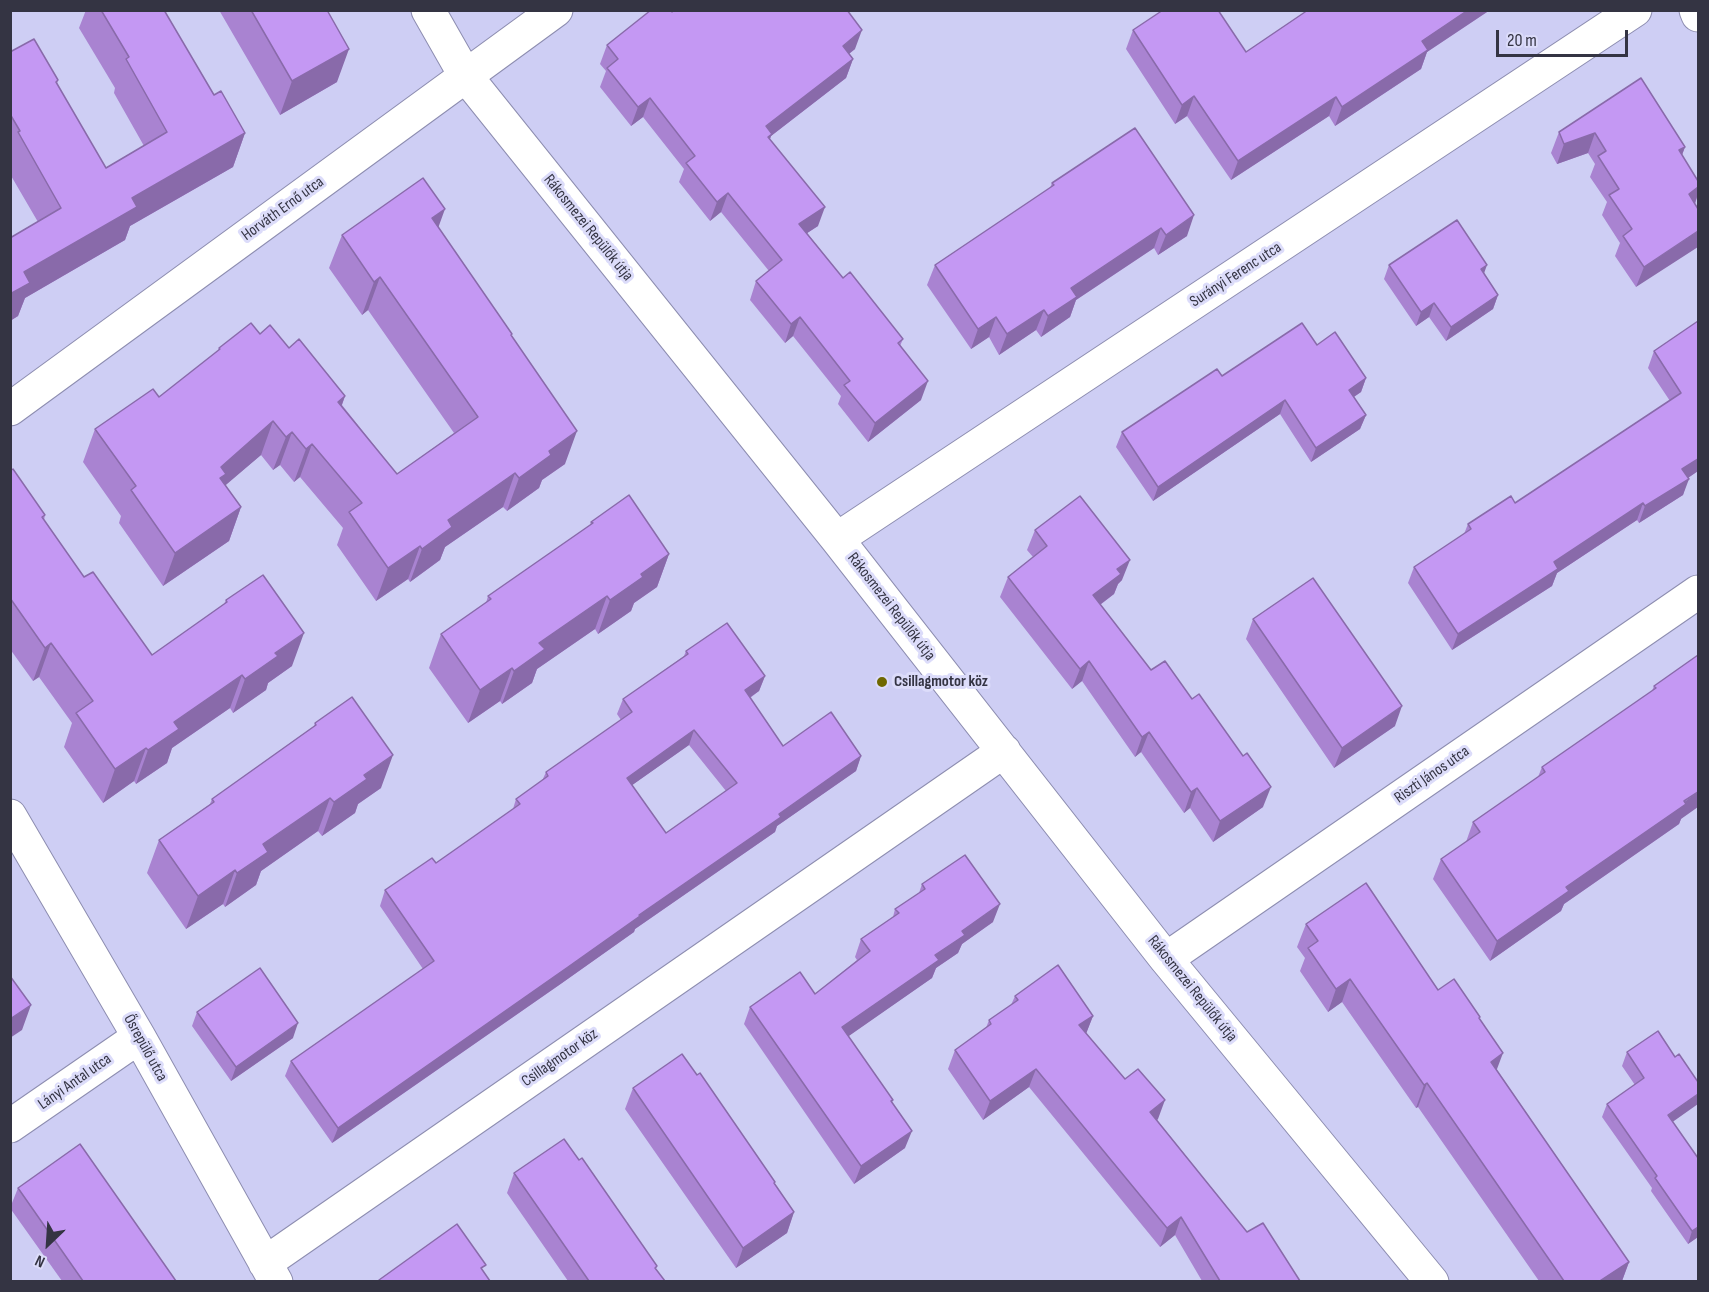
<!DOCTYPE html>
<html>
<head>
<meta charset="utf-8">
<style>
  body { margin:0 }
  #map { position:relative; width:1709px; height:1292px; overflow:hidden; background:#cecef4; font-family:"Sofia Sans Condensed",sans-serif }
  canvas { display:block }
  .frame { position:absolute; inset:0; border:12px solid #343443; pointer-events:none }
  .north { position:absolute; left:18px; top:1214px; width:60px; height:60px; -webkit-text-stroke:4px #dcdcfa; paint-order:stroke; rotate:205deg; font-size:16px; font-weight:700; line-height:24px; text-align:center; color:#343443 }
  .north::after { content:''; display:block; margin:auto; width:21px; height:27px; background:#343443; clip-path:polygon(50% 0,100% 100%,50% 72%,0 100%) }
  .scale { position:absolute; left:1496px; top:30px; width:132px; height:27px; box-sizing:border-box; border:3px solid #343443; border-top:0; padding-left:8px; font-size:18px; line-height:21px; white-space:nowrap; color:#343443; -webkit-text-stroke:4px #dcdcfa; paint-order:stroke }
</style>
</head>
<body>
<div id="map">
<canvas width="1709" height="1292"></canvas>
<div class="frame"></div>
<div class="north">N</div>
<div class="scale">20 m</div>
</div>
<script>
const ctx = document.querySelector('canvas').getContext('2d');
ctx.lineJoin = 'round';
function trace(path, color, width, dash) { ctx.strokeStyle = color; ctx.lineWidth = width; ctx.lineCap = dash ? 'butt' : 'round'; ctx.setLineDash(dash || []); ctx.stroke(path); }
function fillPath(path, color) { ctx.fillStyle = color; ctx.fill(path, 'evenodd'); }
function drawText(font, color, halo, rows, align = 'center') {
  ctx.font = font + ' "Sofia Sans Condensed",sans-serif'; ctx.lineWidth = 6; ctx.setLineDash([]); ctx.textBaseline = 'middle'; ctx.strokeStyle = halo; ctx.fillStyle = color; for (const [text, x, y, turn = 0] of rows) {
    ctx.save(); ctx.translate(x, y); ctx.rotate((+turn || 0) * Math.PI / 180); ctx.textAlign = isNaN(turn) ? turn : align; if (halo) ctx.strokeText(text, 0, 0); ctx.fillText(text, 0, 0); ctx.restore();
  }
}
const minor = new Path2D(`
  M428,10L465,75L837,539L1166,959L1432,1282
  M1696,10L1698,15
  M10,409L556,10
  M837,539L1635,10
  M10,816L139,1037L276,1282
  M1166,959L1698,592
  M10,1126L139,1037
  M265,1263L1004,751`);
const wall = new Path2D(`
  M86,10H164L214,95L245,133L233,167L130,226L125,240L25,298L18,316L10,321V238L38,222L10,174V52L58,80L57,84L106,168L144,146L114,93L115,88L79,28Z
  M219,10H327L337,82L280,115Z
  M1308,10H1490L1427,52L1421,69L1335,126L1329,116L1231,180L1187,116L1175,124L1126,49L1133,30L1246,52Z
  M672,12L855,49L849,54L853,59L846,78L771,136L770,139L818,226L807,233L843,278L903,339L900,346L921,400L868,442L838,404L841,396L793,336L785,343L750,300L756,281L769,271L721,212L710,221L679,182L684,169L643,117L631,126L600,87L606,71L600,64L607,45Z
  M1641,78L1685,147L1682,155L1698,194L1695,204L1636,287L1615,256L1620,243L1602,215L1607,202L1590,177L1595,164L1588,153L1557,164L1551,153L1559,132Z
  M1052,183L1187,236L1158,255L1154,248L1076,300L1070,317L1041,337L1036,330L999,355L989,337L971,349L927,285L935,265L1050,188Z
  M438,228L511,336L565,464L542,480L539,488L507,511L503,507L445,547L440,560L410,582L408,579L376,601L337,545L343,528L300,477L294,482L280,465L273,470L261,455L225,485L241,507L229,541L163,586L119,523L121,516L83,462L95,429L159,397L218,351L219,348L260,334L289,348L345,396L342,405L397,474L454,433L368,310L362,315L329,268L342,235Z
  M1389,265L1484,274L1498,295L1493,309L1446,341L1429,317L1416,326L1384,279Z
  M1698,321V471L1688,478L1683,495L1639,523L1637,520L1557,573L1552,586L1452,650L1408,583L1414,567L1464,534L1468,524L1515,503L1670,401L1648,368L1654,351Z
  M1317,345L1366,378L1361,392L1354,397L1366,415L1360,429L1311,462L1280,414L1153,501L1116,447L1122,432L1222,376Z
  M10,471L45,515L44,520L84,577L152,655L224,604L226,600L292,666L268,683L266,690L233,713L230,708L172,748L167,763L136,784L134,781L103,803L64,747L72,723L39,677L33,681L10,649Z
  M591,522L669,554L657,587L634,603L631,611L598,634L595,629L537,669L532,683L502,704L500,701L468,723L429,668L441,634L486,603L488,596L590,525Z
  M1035,530L1122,580L1118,584L1114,594L1100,605L1151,670L1263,807L1213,842L1190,808L1184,813L1141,752L1135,757L1082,681L1072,689L1000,597L1008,577L1033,557L1027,550Z
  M1253,619L1395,726L1334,768L1246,639Z
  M686,651L765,676L759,691L750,698L783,746L861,756L856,771L777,826L775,832L635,929L634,932L562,983L332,1143L285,1076L291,1061L423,969L380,906L385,890L436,863L513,809L516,799L542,781L546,772L621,720L617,714L623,699L684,656ZM689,745L726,791L666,833L632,785Z
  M1698,655L1681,819L1679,824L1564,904L1561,911L1490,961L1433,879L1441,859L1466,842L1473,822L1538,777L1542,767L1652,691L1654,686Z
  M315,723L381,788L358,804L355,813L322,836L318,831L261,871L256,885L225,907L223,904L186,929L147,873L159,840L210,804L212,799L314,726Z
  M922,884L993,922L962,944L958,953L936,968L932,978L848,1036L893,1100L892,1102L905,1148L854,1184L744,1024L750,1007L815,994L857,960L855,957L861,939L893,917L895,909L919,893Z
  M1306,924L1438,990L1479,1018L1497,1070L1629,1262L1622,1281H1539L1418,1107L1416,1108L1342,1002L1328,1012L1300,971L1305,958L1297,947Z
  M1015,996L1093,1016L1086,1033L1158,1119L1157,1120L1247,1232L1300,1281H1202L1175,1235L1160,1247L1029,1087L983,1120L948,1069L955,1050L986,1028L989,1020L1011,1005Z
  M197,1012L293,1038L231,1081L192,1026Z
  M1627,1052L1673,1122L1698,1237L1688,1244L1651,1191L1652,1188L1602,1117L1607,1104L1635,1085L1622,1066Z
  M633,1088L775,1184L794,1212L787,1233L736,1268L625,1109Z
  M514,1173L657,1266L656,1269L665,1281H568L507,1193Z
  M18,1188L176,1281H62L10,1208Z`);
const shadedWall = new Path2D(`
  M1468,10H1490L1427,52L1421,69L1335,126L1342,107L1422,41Z
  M862,30L855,49L836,64L843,46Z
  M349,49L337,82L280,115L292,81Z
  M853,59L846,78L771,136L765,152L766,126Z
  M1194,96L1187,116L1175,124L1182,105Z
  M1336,97L1329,116L1231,180L1238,161Z
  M650,98L643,117L631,126L638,107Z
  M245,133L233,167L130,226L125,240L25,298L18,316L10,321V294L24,272L132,198Z
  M1595,133L1588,153L1557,164L1564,144Z
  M1685,147L1677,168L1679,150Z
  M1698,187V194L1694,206L1689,194Z
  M728,193L721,212L710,221L717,202Z
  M825,207L818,226L792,243L799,224Z
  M445,209L433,242L432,218Z
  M1194,215L1187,236L1158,255L1166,235Z
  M1161,228L1154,248L1076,300L1070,317L1041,337L1048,316L1071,288Z
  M1698,231V247L1636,287L1644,267Z
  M1487,265L1482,279L1481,269Z
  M380,277L368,310L362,315L374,282Z
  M1498,295L1493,309L1446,341L1451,327Z
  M1434,303L1429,317L1416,326L1421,312Z
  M1044,310L1036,330L999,355L1007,334Z
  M800,317L793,336L785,343L791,324Z
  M996,317L989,337L971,349L978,329Z
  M1366,378L1361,392L1343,404L1349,390Z
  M928,381L921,400L868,442L875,423Z
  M345,396L333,429L338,402Z
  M1285,400L1280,414L1153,501L1158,487Z
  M1366,415L1360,429L1311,462L1316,448Z
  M273,421L261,455L220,490L221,467Z
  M577,431L565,464L542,480L539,488L507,511L519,478L549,451Z
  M292,432L280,465L273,470L286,437Z
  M312,444L300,477L294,482L306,449Z
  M1698,459V471L1676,486L1682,469Z
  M515,473L503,507L445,547L440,560L410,582L422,549L448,520Z
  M1689,479L1683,495L1639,523L1645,506Z
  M1643,503L1637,520L1557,573L1552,586L1452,650L1458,634L1554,562Z
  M241,507L229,541L163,586L175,553Z
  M420,546L408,579L376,601L388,568Z
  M669,554L657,587L634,603L631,611L598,634L610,600L641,574Z
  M1130,560L1122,580L1118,584L1114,594L1085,616L1093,595L1117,569Z
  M607,596L595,629L537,669L532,683L502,704L514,671L539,643Z
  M304,633L292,666L268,683L266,690L233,713L245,679L275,653Z
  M51,643L39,677L33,681L45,648Z
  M1089,661L1082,681L1072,689L1080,669Z
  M512,668L500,701L468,723L480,690Z
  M242,675L230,708L172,748L167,763L136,784L148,750L174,722Z
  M765,676L759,691L739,705L745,690Z
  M1402,706L1395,726L1334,768L1342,748Z
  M694,730L689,745L621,793L627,778Z
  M1149,732L1141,752L1135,757L1142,737Z
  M146,748L134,781L103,803L115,769Z
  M393,755L381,788L358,804L355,813L322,836L334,802L364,775Z
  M861,756L856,771L777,826L775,832L635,929L634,932L562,983L332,1143L338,1128L639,915L779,814Z
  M1271,787L1263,807L1213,842L1220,821Z
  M1197,788L1190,808L1184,813L1191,792Z
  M1698,792V807L1681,819L1679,824L1564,904L1561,911L1490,961L1497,941L1566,887Z
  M330,798L318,831L261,871L256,885L225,907L237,873L263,844Z
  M235,870L223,904L186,929L198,896Z
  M1000,904L993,922L962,944L958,953L936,968L932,978L836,1045L842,1027L935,955L962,931Z
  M1350,979L1342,1002L1328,1012L1336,989Z
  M31,1005L22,1030L10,1038V1019Z
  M1093,1016L1086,1034L1079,1025Z
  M298,1023L293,1038L231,1081L236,1067Z
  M1503,1053L1494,1077L1491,1062Z
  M1036,1069L1029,1087L983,1120L990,1101Z
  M1427,1083L1418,1107L1416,1108L1424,1085Z
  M1698,1094V1104L1664,1128L1668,1115Z
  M1165,1100L1158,1119L1144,1131L1150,1112Z
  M912,1131L905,1148L854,1184L861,1166Z
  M794,1212L787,1233L736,1268L743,1248Z
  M1181,1217L1175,1235L1160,1247L1167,1228Z
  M1698,1227V1237L1688,1244L1692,1231Z
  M1629,1262L1622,1281H1600Z`);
const building = new Path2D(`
  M101,10H164L214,95L221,91L245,133L132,198L137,207L24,272L30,283L10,294V238L61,208L18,132L20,131L10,114V52L34,39L58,80L56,82L106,168L167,132L126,59L129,57Z
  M251,10H327L349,49L292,81Z
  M651,10H671L672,12L673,10H847L862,30L843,46L853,59L766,126L772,134L768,137L825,207L799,224L843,278L850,272L903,339L898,343L928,381L875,423L844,385L850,381L800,317L791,324L756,281L782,260L728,193L717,202L686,163L695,156L650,98L638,107L607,68L618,59L607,45Z
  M1163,10H1218L1246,52L1308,10H1468L1422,41L1428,50L1342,107L1336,97L1238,161L1194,96L1182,105L1133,30Z
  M1641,78L1685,147L1679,150L1698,181V187L1689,194L1698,209V231L1644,267L1623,236L1632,229L1609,195L1619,189L1598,156L1606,151L1595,133L1564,144L1559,132Z
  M1135,128L1194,215L1166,235L1161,228L1071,288L1077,297L1048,316L1044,310L1007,334L996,317L978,329L935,265L1054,185L1052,183Z
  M423,178L445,209L432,218L512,334L511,335L577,431L549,451L551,455L519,478L515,473L448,520L452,527L422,549L420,546L388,568L349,512L362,503L312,444L306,449L292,432L286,437L273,421L221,467L226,474L220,478L241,507L175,553L131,490L136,486L95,429L153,389L159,397L220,349L219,348L251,323L260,334L270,325L289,348L299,339L345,396L338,402L397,474L478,417L380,277L374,282L342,235Z
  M1457,220L1487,265L1481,269L1498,295L1451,327L1434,303L1421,312L1389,265Z
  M1698,321V459L1682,469L1689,479L1645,506L1643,503L1554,562L1558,569L1458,634L1414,567L1471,529L1468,524L1511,496L1515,503L1681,393L1654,351Z
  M1302,323L1317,345L1335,332L1366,378L1349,390L1366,415L1316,448L1285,400L1158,487L1122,432L1217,369L1222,376Z
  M13,469L45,515L42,517L84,577L93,572L152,655L227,602L226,600L263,575L304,633L275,653L278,656L245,679L242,675L174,722L179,729L148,750L146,748L115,769L76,713L93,701L51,643L45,648L10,598V471Z
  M629,495L669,554L641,574L643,577L610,600L607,596L539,643L545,649L514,671L512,668L480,690L441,634L491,599L488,596L593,523L591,522Z
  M1080,496L1130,560L1117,569L1121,574L1093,595L1151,670L1165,661L1192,699L1199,694L1243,756L1247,753L1271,787L1220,821L1197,788L1191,792L1149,732L1142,737L1089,661L1080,669L1008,577L1047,546L1035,530Z
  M1313,578L1402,706L1342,748L1253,619Z
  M727,623L765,676L745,690L783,746L831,712L861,756L779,814L781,817L639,915L640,916L568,967L338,1128L291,1061L434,961L385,890L432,858L436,863L520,804L516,799L548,776L546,772L632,712L623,699L688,654L686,651ZM694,730L737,783L666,833L627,778Z
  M1698,655V792L1684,801L1686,804L1566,887L1569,891L1497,941L1441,859L1480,832L1473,822L1545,772L1542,767L1656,688L1654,686Z
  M352,697L393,755L364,775L367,779L334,802L330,798L263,844L268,852L237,873L235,870L198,896L159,840L214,802L212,799L316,725L315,723Z
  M965,855L1000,904L962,931L965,935L935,955L939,960L842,1027L893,1100L891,1101L912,1131L861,1166L750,1007L800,972L815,994L870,951L861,939L899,913L895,909L925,889L922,884Z
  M1366,883L1438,990L1454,979L1480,1017L1479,1018L1503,1053L1491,1062L1629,1262L1600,1281H1564L1427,1083L1424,1085L1350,979L1336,989L1308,948L1318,941L1306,924Z
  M1058,965L1093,1016L1079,1025L1125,1079L1138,1069L1165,1100L1150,1112L1247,1232L1263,1223L1300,1281H1220L1181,1217L1167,1228L1036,1069L990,1101L955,1050L991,1024L989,1020L1018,1000L1015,996Z
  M260,968L298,1023L236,1067L197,1012Z
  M10,976L31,1005L10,1019Z
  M1658,1031L1675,1057L1679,1054L1698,1082V1094L1668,1115L1698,1158V1227L1692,1231L1655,1178L1657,1176L1607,1104L1644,1078L1627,1052Z
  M682,1054L697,1075L700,1073L775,1182L774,1183L794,1212L743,1248L633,1088Z
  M564,1139L579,1160L582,1158L657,1266L655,1268L665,1281H589L514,1173Z
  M80,1144L176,1281H83L18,1188Z
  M457,1224L486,1265L481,1268L490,1281H380L379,1280Z`);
const markers = [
  [882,682,6,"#6f6800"]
];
const streetNames = [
  ["Horváth Ernő utca",283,209,-36],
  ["Rákosmezei Repülők útja",588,228,51],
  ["Surányi Ferenc utca",1236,275,-33],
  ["Rákosmezei Repülők útja",891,607,52],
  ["Riszti János utca",1432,775,-35],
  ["Rákosmezei Repülők útja",1192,989,51],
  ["Ősrepülő utca",145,1048,61],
  ["Csillagmotor köz",560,1058,-35],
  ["Lányi Antal utca",75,1082,-35]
];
const poiNames = [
  ["Csillagmotor köz",894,682]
];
trace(minor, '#8d8db0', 35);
trace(minor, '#fff', 33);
fillPath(wall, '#a983d1');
fillPath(shadedWall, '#896aaa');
fillPath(building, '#c498f3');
trace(building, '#896aaa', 1.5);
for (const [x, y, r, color] of markers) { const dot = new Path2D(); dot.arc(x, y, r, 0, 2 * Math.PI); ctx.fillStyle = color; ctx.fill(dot); trace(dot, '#dcdcfa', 2); }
drawText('16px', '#343443', '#dcdcfa', streetNames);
drawText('bold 16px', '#343443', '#dcdcfa', poiNames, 'left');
</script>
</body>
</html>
